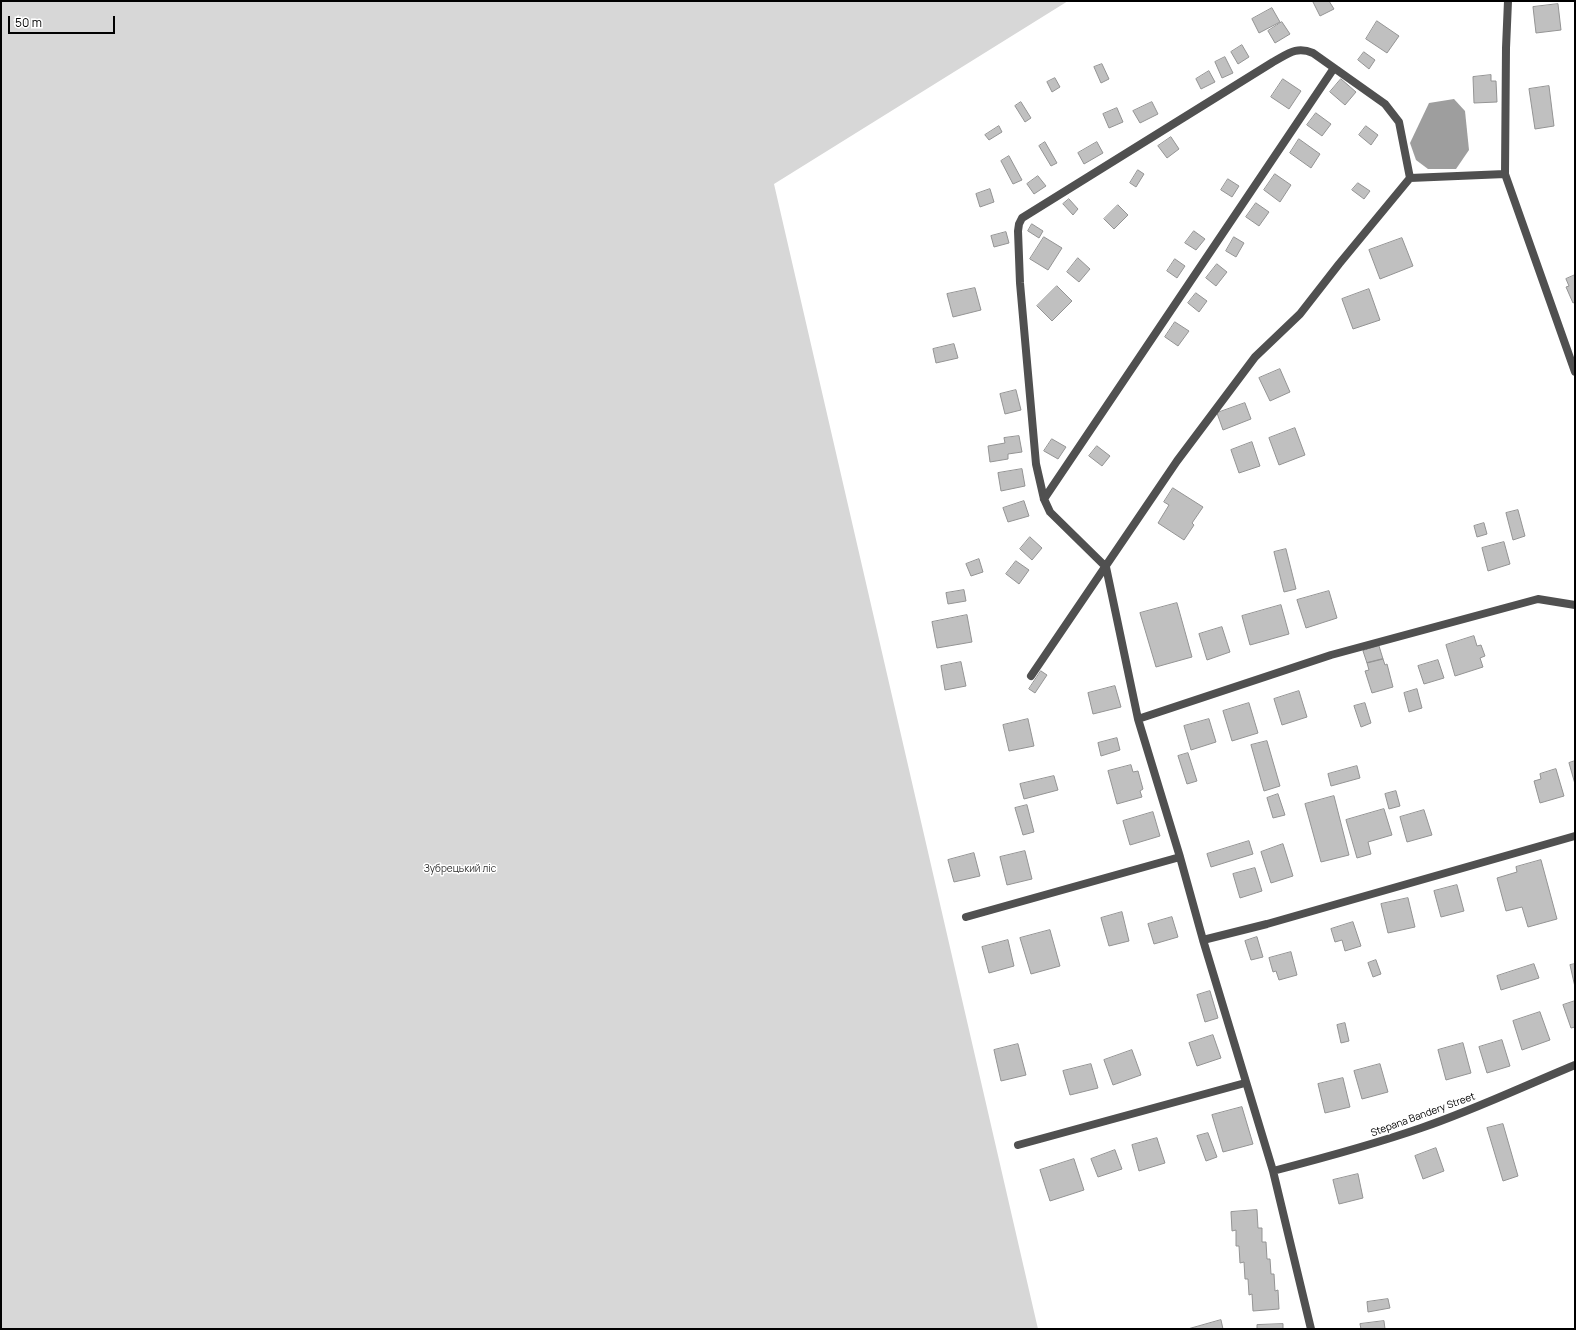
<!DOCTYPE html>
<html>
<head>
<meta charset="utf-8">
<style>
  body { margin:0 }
  #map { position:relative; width:1576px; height:1330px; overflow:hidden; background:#fff; font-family:Manrope,sans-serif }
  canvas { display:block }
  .frame { position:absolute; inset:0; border:2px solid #000; pointer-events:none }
  .scale { position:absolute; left:8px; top:16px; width:107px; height:18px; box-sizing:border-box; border:2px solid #000; border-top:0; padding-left:5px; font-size:12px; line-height:14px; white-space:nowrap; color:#000; -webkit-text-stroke:3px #fff; paint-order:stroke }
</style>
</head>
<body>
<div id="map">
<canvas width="1576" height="1330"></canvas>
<div class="frame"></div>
<div class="scale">50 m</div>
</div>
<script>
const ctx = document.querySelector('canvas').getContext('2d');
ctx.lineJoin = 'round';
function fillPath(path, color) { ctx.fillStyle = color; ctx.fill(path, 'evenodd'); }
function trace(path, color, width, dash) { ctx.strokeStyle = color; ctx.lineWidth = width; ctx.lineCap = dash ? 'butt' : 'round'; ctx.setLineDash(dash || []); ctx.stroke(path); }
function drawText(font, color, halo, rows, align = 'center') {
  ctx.font = font + ' Manrope,sans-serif'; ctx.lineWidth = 3; ctx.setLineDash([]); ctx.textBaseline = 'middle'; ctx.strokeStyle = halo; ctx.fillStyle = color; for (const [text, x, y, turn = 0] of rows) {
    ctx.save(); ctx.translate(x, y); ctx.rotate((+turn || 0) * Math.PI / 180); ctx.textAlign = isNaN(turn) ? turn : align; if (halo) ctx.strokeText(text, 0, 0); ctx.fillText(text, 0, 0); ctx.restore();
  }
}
const green = new Path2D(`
  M1,1H1068L774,184L1038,1329H1Z`);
const water = new Path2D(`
  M1454,99L1465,111L1469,150L1456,169H1428L1416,160L1410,143L1429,103Z`);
const building = new Path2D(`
  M1316,1H1329L1334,9L1320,16L1313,2Z
  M1558,4L1561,30L1536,33L1533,7Z
  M1272,8L1280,22L1259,33L1252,19Z
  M1377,21L1399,36L1387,53L1366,39Z
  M1282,22L1290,34L1275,43L1268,31Z
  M1242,45L1249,57L1238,64L1231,52Z
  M1364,52L1375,60L1369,69L1358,60Z
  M1225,57L1233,73L1222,78L1215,62Z
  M1102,64L1109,79L1101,83L1094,67Z
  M1209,71L1215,82L1201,89L1196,79Z
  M1491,75V81H1496L1497,102L1474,103L1473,77Z
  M1055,78L1060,87L1052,92L1047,82Z
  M1283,79L1301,91L1289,109L1271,97Z
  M1341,79L1356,92L1345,105L1330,92Z
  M1549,86L1554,126L1535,129L1529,89Z
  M1021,102L1031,118L1025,122L1015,106Z
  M1152,102L1158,114L1140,123L1133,111Z
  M1117,108L1123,122L1109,128L1103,114Z
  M1316,113L1331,124L1322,136L1307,125Z
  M999,126L1002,132L989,140L985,135Z
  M1366,126L1378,135L1371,145L1359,135Z
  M1171,137L1179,149L1167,158L1158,146Z
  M1299,139L1320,154L1311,168L1290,153Z
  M1045,142L1057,163L1051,166L1039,146Z
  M1097,142L1103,153L1084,164L1078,153Z
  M1009,156L1022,180L1013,184L1001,161Z
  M1138,170L1144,174L1136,187L1130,183Z
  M1275,174L1291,185L1280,202L1264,190Z
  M1038,176L1046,186L1034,194L1027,184Z
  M1228,179L1239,186L1232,197L1221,190Z
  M1358,183L1370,191L1364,199L1352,190Z
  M990,189L994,202L980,207L976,194Z
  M1069,199L1078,209L1073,215L1063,204Z
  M1256,203L1269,212L1259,226L1246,217Z
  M1118,205L1128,215L1114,229L1104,219Z
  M1032,224L1043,231L1039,238L1028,231Z
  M1194,231L1205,239L1196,250L1185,243Z
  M1006,232L1009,243L994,247L991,236Z
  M1044,237L1062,248L1048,270L1030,259Z
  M1234,237L1244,243L1236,257L1226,251Z
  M1402,238L1413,266L1380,279L1369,250Z
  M1078,258L1090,269L1079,282L1067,272Z
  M1175,259L1185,266L1177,278L1167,271Z
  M1217,264L1227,272L1216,286L1206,278Z
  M1575,275V302L1573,303L1566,287L1569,286L1566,279Z
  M1057,286L1072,301L1052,321L1037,306Z
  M975,288L981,310L953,317L947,294Z
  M1369,289L1380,320L1353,329L1342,299Z
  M1196,293L1207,301L1199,312L1188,303Z
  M1175,322L1189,331L1178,346L1165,337Z
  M954,344L958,358L936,363L933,349Z
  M1280,369L1290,392L1270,401L1259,378Z
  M1016,390L1021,410L1005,414L1000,394Z
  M1245,403L1251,419L1223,430L1217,413Z
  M1295,428L1305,455L1279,465L1269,438Z
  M1019,436L1022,452L1008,454V459L990,462L988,446L1005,443L1004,438Z
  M1052,439L1066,447L1058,459L1044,451Z
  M1252,442L1260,466L1239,473L1231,450Z
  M1097,446L1110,456L1102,466L1089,456Z
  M1022,469L1025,486L1001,491L998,473Z
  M1173,488L1203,507L1192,523L1194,525L1184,540L1158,523L1169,505L1164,502Z
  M1024,501L1029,516L1008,522L1003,508Z
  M1518,510L1525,536L1513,540L1506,513Z
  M1484,523L1487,534L1477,537L1474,526Z
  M1030,537L1042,548L1032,560L1020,549Z
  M1504,542L1510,564L1488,571L1482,548Z
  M1286,549L1296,589L1284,592L1274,552Z
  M979,559L983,572L971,576L966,564Z
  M1016,561L1029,570L1019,584L1006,574Z
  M964,590L966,601L948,604L946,593Z
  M1329,591L1337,618L1306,628L1297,600Z
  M1177,603L1192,657L1156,667L1140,613Z
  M1281,605L1289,634L1250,645L1242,616Z
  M967,615L972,642L937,648L932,622Z
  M1222,627L1230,652L1207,660L1199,634Z
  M1474,636L1477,646L1481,645L1485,656L1480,658L1483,667L1455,676L1446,645Z
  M1379,646L1383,659L1367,663L1363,651Z
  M1383,659L1385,665L1387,664L1393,687L1372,693L1365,671L1369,670L1367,663Z
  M1438,660L1444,678L1424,684L1418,666Z
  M961,662L966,686L945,690L941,666Z
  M1041,671L1047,675L1035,693L1029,689Z
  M1115,686L1121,707L1093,714L1088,693Z
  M1417,689L1422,708L1409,712L1404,693Z
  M1299,691L1307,717L1282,725L1274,699Z
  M1249,703L1258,733L1232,741L1223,711Z
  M1365,703L1371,723L1361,727L1354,706Z
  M1028,719L1034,746L1009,751L1003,725Z
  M1209,719L1216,742L1191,750L1184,726Z
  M1117,738L1120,750L1101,756L1098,743Z
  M1267,741L1280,786L1264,791L1251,745Z
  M1188,753L1197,781L1187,784L1178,756Z
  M1575,761V784L1569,763Z
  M1131,765L1133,772L1138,771L1143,789L1140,791L1142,797L1117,804L1108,771Z
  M1357,766L1360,778L1331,786L1328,774Z
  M1556,769L1564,796L1540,803L1534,781L1541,779L1540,774Z
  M1054,776L1058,790L1024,799L1020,784Z
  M1396,791L1400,806L1389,809L1385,794Z
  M1278,794L1285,815L1273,818L1267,798Z
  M1334,796L1349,855L1321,862L1305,804Z
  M1027,805L1034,832L1023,835L1015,808Z
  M1384,809L1392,835L1368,842L1371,854L1357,858L1346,820Z
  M1424,810L1432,835L1407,842L1400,817Z
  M1153,812L1160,836L1130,845L1123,821Z
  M1249,841L1253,854L1211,867L1207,854Z
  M1283,844L1293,876L1271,883L1261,852Z
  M1025,851L1032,879L1007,885L1000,857Z
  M974,853L980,876L954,882L948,860Z
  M1541,860L1557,919L1528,927L1522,907L1506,911L1497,878L1517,872L1516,867Z
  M1255,868L1262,891L1240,898L1233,874Z
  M1457,885L1464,911L1441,917L1434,891Z
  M1408,898L1415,927L1388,933L1381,904Z
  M1122,912L1129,941L1109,946L1101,918Z
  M1172,917L1178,937L1154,944L1148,924Z
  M1353,922L1361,946L1345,951L1342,940L1335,942L1331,929Z
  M1050,930L1060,966L1031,974L1020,938Z
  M1257,937L1263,957L1251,960L1245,941Z
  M1008,940L1014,966L989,973L982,947Z
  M1291,952L1297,975L1279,980L1276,971L1273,972L1269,958Z
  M1376,960L1381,974L1373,977L1368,963Z
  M1534,964L1539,978L1501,990L1497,976Z
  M1575,964V987L1570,965Z
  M1210,991L1218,1018L1205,1022L1197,995Z
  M1575,1001V1027L1571,1028L1563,1005Z
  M1540,1012L1550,1040L1522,1050L1513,1021Z
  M1345,1023L1349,1041L1341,1043L1337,1025Z
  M1213,1035L1221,1058L1197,1066L1189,1043Z
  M1502,1040L1510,1066L1487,1073L1479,1047Z
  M1463,1043L1471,1073L1446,1080L1438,1050Z
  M1018,1044L1026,1075L1001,1081L994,1050Z
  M1132,1050L1141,1075L1113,1085L1104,1060Z
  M1091,1064L1098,1088L1070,1095L1063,1071Z
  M1380,1064L1388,1092L1362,1099L1354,1071Z
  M1343,1078L1350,1107L1325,1113L1318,1084Z
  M1242,1107L1253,1144L1223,1152L1212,1115Z
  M1503,1124L1518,1176L1503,1181L1487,1128Z
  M1208,1133L1217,1157L1206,1161L1197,1136Z
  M1157,1138L1165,1163L1139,1171L1132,1145Z
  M1436,1148L1444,1171L1423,1179L1415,1156Z
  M1115,1150L1122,1169L1098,1177L1091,1159Z
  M1074,1159L1084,1190L1050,1201L1040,1170Z
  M1358,1174L1363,1198L1339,1204L1333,1180Z
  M1257,1210L1258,1228H1262V1242H1266L1267,1259H1270L1271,1274H1274L1275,1291L1278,1290L1279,1309L1253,1311L1252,1294L1249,1295L1248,1279H1245L1244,1262L1240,1263L1239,1246H1236V1230L1232,1231L1231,1212Z
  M1388,1299L1390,1308L1368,1312L1367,1302Z
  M1221,1320L1223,1329H1188Z
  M1384,1321L1385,1329H1361L1360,1324Z
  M1283,1324V1329H1257V1325Z`);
const street = new Path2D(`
  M1508,1L1506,48L1505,174L1575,372
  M1044,499L1334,68
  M1031,676L1177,461L1255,357L1300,314L1339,264L1410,178L1505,174
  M1138,719L1331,655L1538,599L1575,605
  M966,917L1180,857
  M1203,940L1267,924L1575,836
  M1018,1145L1245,1083
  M1273,1171C1323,1158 1372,1145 1421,1128C1474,1110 1524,1086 1575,1065
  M1311,1329L1273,1171L1203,940L1180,857L1138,719L1106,567L1050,512L1044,499L1036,464L1020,283L1018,231L1019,224L1022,218L1273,62C1288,54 1296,46 1313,53L1385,104L1399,122L1410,178`);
const parkNames = [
  ["Зубрецький ліс",460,869]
];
const streetNames = [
  ["Stepana Bandery Street",1423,1115,-20]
];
fillPath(green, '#d7d7d7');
fillPath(water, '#9e9e9e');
fillPath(building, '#c0c0c0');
trace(building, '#949494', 1);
trace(street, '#505050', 8);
drawText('10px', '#2e2e2e', '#fff', parkNames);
drawText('10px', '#000', '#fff', streetNames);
</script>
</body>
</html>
